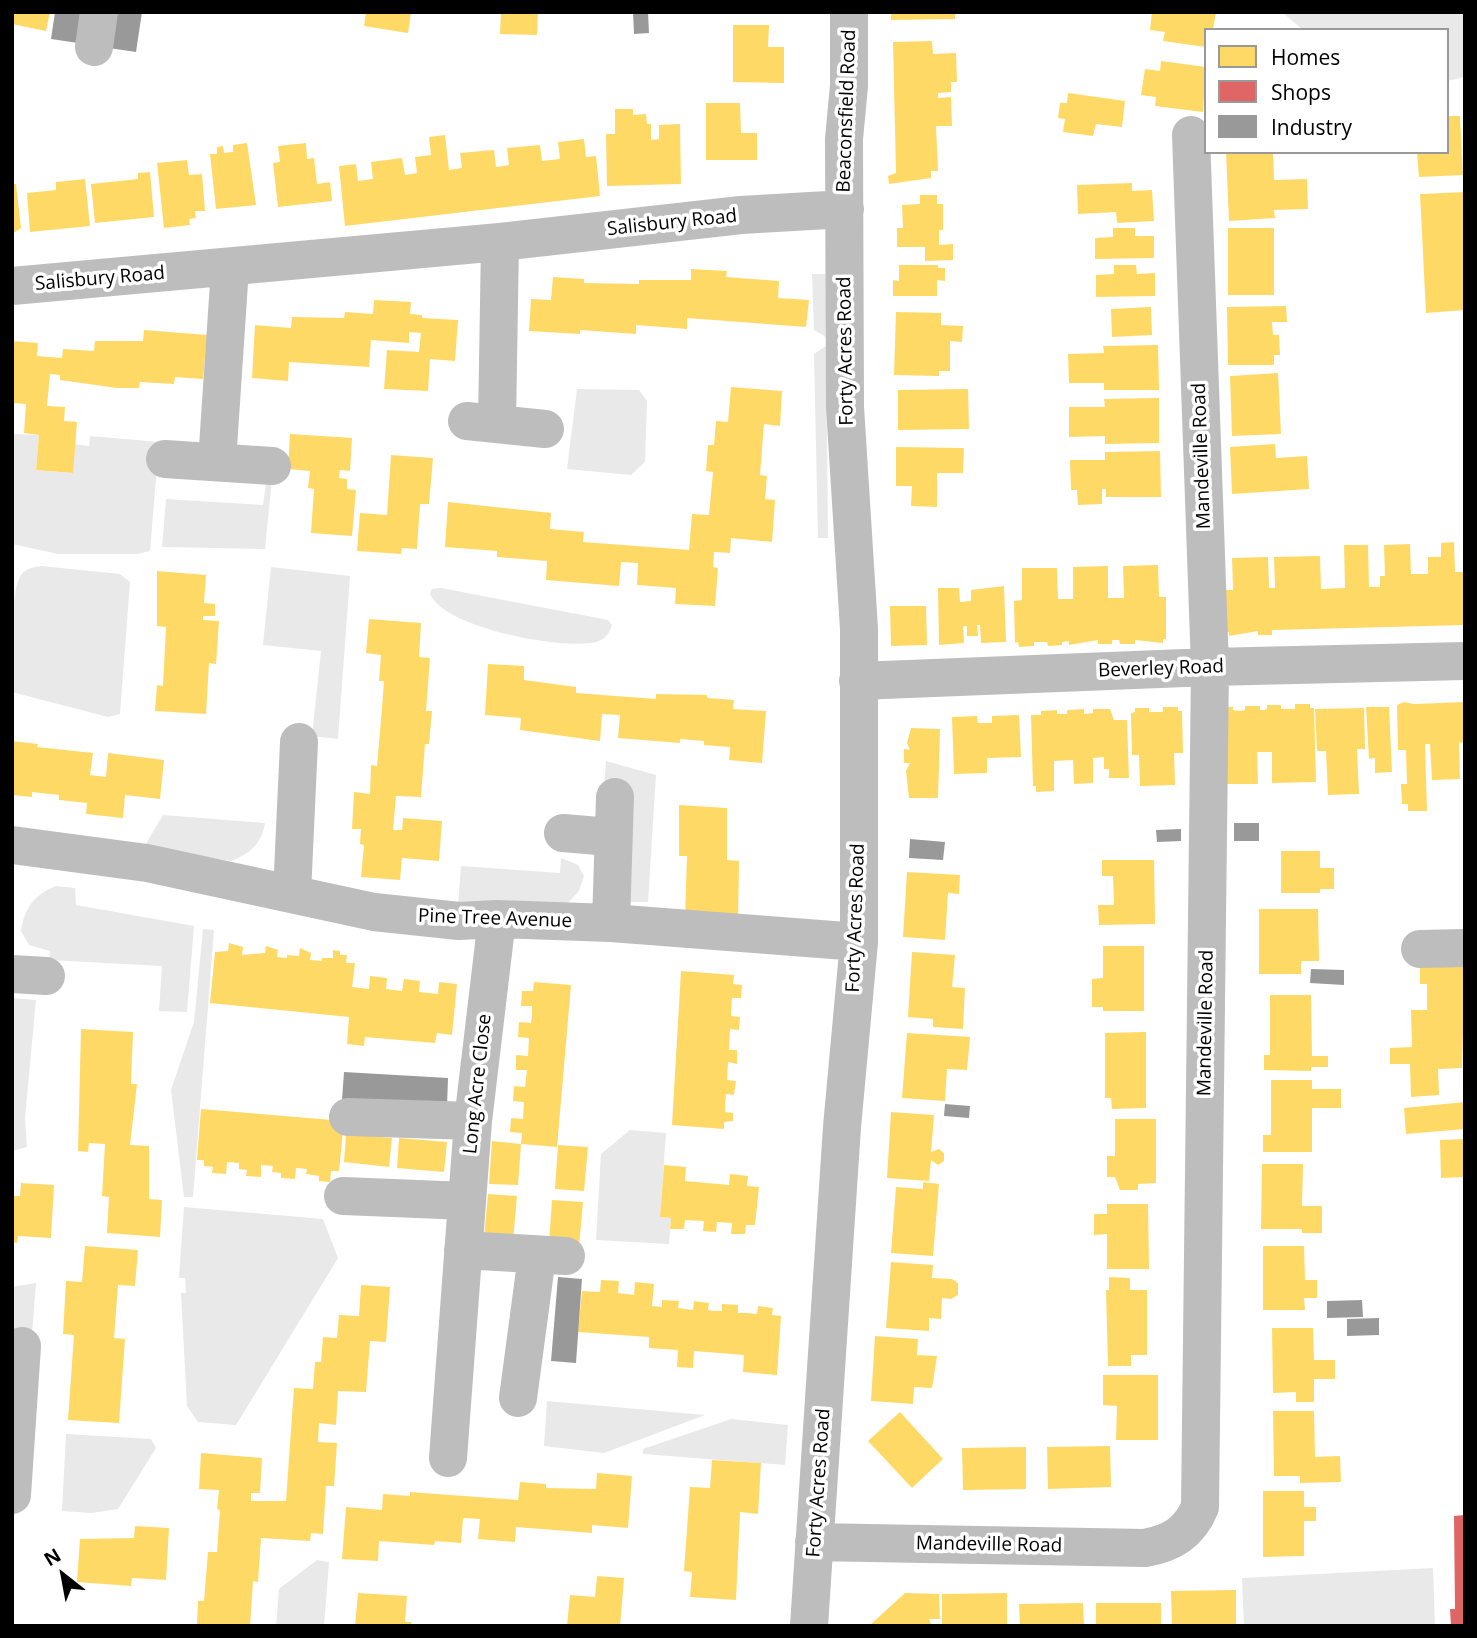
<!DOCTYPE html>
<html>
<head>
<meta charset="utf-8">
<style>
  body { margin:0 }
  #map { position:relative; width:1477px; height:1638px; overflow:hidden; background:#fff; font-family:"Open Sans",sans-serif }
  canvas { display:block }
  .frame { position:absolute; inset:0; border:14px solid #000; pointer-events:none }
  .legend { position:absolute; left:1204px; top:28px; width:245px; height:126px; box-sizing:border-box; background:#fff; border:2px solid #999; margin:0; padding:9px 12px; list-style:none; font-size:21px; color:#000 }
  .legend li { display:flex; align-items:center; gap:14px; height:35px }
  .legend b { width:35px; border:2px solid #999 }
  .north { position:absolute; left:28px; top:1540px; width:70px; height:70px; -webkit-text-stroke:5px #fff; paint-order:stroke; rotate:329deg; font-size:19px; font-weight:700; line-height:28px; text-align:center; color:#000 }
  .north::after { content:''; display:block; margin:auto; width:24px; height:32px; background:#000; clip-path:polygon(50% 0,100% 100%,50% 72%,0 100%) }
</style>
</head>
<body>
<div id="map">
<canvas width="1477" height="1638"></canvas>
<div class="frame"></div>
<ul class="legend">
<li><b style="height:19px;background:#ffd966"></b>Homes</li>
<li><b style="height:19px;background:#e06666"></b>Shops</li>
<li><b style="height:19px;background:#999"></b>Industry</li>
</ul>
<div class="north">N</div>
</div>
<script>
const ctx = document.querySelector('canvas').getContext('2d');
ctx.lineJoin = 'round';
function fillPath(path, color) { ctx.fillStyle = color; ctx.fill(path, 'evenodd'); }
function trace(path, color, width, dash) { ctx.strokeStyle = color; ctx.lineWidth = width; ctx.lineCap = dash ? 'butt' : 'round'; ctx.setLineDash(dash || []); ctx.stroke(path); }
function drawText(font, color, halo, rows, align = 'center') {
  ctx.font = font + ' "Open Sans",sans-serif'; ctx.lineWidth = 7; ctx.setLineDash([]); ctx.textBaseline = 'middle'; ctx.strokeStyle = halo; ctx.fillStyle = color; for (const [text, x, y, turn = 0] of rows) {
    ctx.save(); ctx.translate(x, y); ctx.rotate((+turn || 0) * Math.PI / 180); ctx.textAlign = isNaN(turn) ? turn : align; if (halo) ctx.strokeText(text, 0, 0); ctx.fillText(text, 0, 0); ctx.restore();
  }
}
const green = new Path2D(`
  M1282,12H1465V77L1447,81V30H1303Z
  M812,274H826V337L814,330Z
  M826,346L828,538H818L814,354Z
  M577,389L639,390L647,401L645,462L631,475L567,469Z
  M12,434L39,435L36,470L72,473L75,444L89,446L90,436L159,442L150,551L137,554H58L12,544Z
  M273,469L265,549L162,547L166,499L263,505L268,470Z
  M41,566L120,574L130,582L120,714L108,717L12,692C12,668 9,594 21,575C26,568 34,567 41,566Z
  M271,567L350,576L338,739L312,736L321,651L263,645Z
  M441,588L608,620L612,625C610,632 606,638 599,641C569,652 441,628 430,593L432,589Z
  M606,761L656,775L648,902H628L604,786Z
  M163,815L265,823C262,843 250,854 231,861L144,847Z
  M561,858L578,865L584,876L579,891L567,904L458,905L461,866L560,873Z
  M56,886L75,888L76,905L194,926L187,1012L159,1011L162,966L49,960L50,951L29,945L21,931C25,907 34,895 56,886Z
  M203,929L214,930L193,1197H184L171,1090L194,1022Z
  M12,998L36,1000L25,1118L27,1147L12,1151Z
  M630,1130L666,1133L660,1217L671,1218L669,1244L596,1240L601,1154Z
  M184,1207L323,1219L338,1258L236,1425L198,1422L187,1406L181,1293H186L185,1278H179Z
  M36,1283L32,1334L12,1333V1287Z
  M547,1401L705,1415L604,1453L544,1446Z
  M731,1419L788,1425L785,1465L643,1454V1449Z
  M66,1434L151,1439L156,1448L118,1509L92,1513L62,1511Z
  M317,1560L329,1562L324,1626H276L279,1589Z
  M1433,1568L1435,1626H1244L1242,1578Z`);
const homes = new Path2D(`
  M12,12H50L46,31L12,24Z
  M366,12H411L408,33L364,26Z
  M501,12H538L537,35L500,34Z
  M891,12H955V19L891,20Z
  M1152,12H1216L1213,30H1206V47L1163,41L1165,32L1150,30Z
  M733,25H769L768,47H784V83L733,82Z
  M932,41L933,54L956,53L957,82H951V92L938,93V98L951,97L952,126H936L938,171H931V178L889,184L888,176L896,173L893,42Z
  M1161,61L1206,67L1203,112L1155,106L1156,97L1141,95L1145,69L1160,71Z
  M1068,93L1125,101L1122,127L1096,124L1093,136L1063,132L1065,119L1058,118L1060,103H1067Z
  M706,103H740L741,133H757V160H706Z
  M615,109H633V115L646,114L647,124H651V140L659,139V125L680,124L681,184L607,186L606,134H615Z
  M1447,116H1460L1463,175L1419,177L1417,152H1447Z
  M445,135L449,170L462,168L460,153L494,150L496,167L503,166L509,165L507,148L540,145L542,161L560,159L558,142L584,139L586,157L596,156L600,196L345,226L339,166L356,164L358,181L373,179L371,162L402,158L405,175L417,173L415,157L431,155L429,137Z
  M247,143L256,205L216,209L210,154H217V147L223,146L224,153L231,152H233V145Z
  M306,143L307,159L314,158L317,184L330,182L332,201L278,207L273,163L280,162L278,146Z
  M1226,152H1273L1274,180L1307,179L1308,209L1274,210L1275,218L1229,221Z
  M187,160L189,175L202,174L205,211H195L196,218L189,219L190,225L164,228L157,163Z
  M150,172L154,217L95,223L91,184L138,179V173Z
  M85,179L90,226L30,232L27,193L56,190V182Z
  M1132,183V191L1152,190L1154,221L1117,223L1116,212L1078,214L1077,185Z
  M12,184H16L21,228L12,234Z
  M1465,192V310L1426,313L1420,194Z
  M920,195H937V204H943V230H939V245L953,244V260L925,261V247H897V228H903L902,205L920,204Z
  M1113,228H1135V236H1154V258L1095,259V238L1113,237Z
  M1228,228H1274V295H1228Z
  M899,265H938V268H945V281L937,280V296H893V280L899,281Z
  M1114,265H1136L1137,274L1155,273V296L1096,297V275L1114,274Z
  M691,269L727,271L726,277L779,281L778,298L809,300L806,327L687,318V329L636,325V334L580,330V334L529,331L531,299L551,300L553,277L584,279V283L639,284V280H691Z
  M374,300L411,302L410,314L422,315V318L458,320L455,361L430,359L428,391L384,389L387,350L419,352L421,333L409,332V343L371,340L369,367L289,362L288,381L252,378L255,325L291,328L292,317L344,318L345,312L373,314Z
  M1286,306L1287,322H1272L1273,335H1279L1280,355H1274V365H1228L1227,307Z
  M1151,307L1152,335L1112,337L1111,309Z
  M896,312L941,313V325L963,326L962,342L950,341V371H939V376L894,375Z
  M144,330L207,335L203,379L175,377L174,384L140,382L139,388H117L60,380V375L50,374L47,406L65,407L64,421L77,422L73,473L36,470L39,435L24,433L26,404L12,403V341L38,343L37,356L62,358L63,349L94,351L95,341H143Z
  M1158,345L1159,390H1104V383H1069L1068,354L1104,353L1103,346Z
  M1278,373L1281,434L1232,436L1230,376Z
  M731,387L782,391L780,426L764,424L760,475L767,476L765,499L775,500L772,542L731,538L730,553L714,552L713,567L718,568L715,606L675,604L676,588L637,585L638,563L621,562L619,586L546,580L547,561L497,557V551L445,547L448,502L551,513L550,529L584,532L583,542L689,550L692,514L709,515L713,472L706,471L708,445H714L716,421L728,422Z
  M968,389L969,429L898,430V390Z
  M1159,398V443L1105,444V436L1069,437V407H1105L1104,399Z
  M290,434L352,438L350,471L340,470L339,478L347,479V489L356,490L352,536L311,533L314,489L308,488L310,471L288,469Z
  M1275,444L1276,458L1307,456L1309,489L1232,494L1230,447Z
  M896,447L964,448L963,473H937V507L911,506L912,486H896Z
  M1160,451L1161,497H1106V489H1102V504L1078,505L1077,490H1071L1070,460H1105V452Z
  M391,455L433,458L429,504H420L417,549L402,548L401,554L357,551L360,513L387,515Z
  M1454,542L1455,572H1465V625L1272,630V635H1258V631L1229,636V632H1226L1225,590H1233L1232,558L1268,557L1269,588H1275L1274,557L1320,556L1321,589L1345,588L1344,545H1368L1369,587H1380V576H1385L1384,545L1410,544L1411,574H1428V557H1441V543Z
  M1158,565L1159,597H1166V639H1163V643L1135,640V644H1120L1119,640H1112V644H1098V640L1069,645V641L1062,642V645L1048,646L1047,642H1034V646L1019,647L1018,642L1015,643L1014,601L1022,600V568H1057L1058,599H1073V567L1108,566V598H1124L1123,566Z
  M157,571L206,575L204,603L215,604V616H203V620L219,621L216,664L209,663L206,714L155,711L157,685L163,686L166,627L157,626Z
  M1004,586L1006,642L981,643L980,625H977L978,636H967V626H963L964,643L939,645L938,588H959L960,602L971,601V590Z
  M890,606H926L927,645L891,646Z
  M369,619L421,623L419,657L430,658L426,711H432L429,744H425L421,797L396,796L393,830H402L403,818L442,821L439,861L402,858L400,880L361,877L364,845L360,844L361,829H352L354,792L370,794L371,765L377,766L382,708L384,681H379L381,655L366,653Z
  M488,664L524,666V680L576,687V693L656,699V694L707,695V698L734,700L733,709L766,711L762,763L729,760L730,747L704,745V741L680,739V743L618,738L620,715L602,714L600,741L520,730L521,718L485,715Z
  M1404,702L1414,704L1465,702V742L1459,743L1460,779L1432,780L1430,744H1425L1427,811H1408V804H1402L1401,784H1407L1406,750H1398L1397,705Z
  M1295,704H1310V708H1314L1316,782L1272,783V752H1257L1258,784H1224L1219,707H1233V710L1240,711L1245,710V706H1260V710H1264L1267,709V705H1281V709H1295Z
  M1163,707H1178V711H1182L1183,753H1174L1175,785L1140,786L1139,755H1132L1131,713L1135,712V708H1149V712H1163Z
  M1366,707H1389L1392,772L1375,773V758L1369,759Z
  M1364,708L1365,749H1357L1359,794L1328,795L1326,751H1317L1315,709Z
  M1084,709V714L1093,713V709H1110L1114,720H1127L1129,778H1109V769H1104V757L1093,758V783L1074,784L1073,760L1054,761V791L1036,792V786H1033L1031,715H1041V711L1057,710V714H1067V710Z
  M1019,715L1021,757L987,758V773L954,774L952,717L977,716L978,723H992V716Z
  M911,728L940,729L938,798H909L906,771L910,763H904V749L910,750L907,743Z
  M12,741L38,744L37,747L93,753L90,775L106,777L108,753L164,760L160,799L125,795L123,818L86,814L87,803L59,800V795L32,792V797L12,795Z
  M679,805L727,808V860L739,861L738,921L685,917L687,856H679Z
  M1281,851H1320V868H1334V889H1320V893H1281Z
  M1102,860H1154L1155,924L1099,925L1098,905H1114L1113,876H1102Z
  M907,872L960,875L959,894L948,893L945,940L903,937Z
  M1259,909H1318L1319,961H1301V974H1259Z
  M229,943L243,947L242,955L265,953L266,946L278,950L277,957L287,958V955L299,956L300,948L311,953L310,960L322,961V958H333V950L340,951V955H347L346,963H355L352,987L369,989L370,976L387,978L386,989L402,991L404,979L420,981L419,992L438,994L439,982L457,984L452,1035L437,1033L435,1043L365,1037L364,1046L347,1044L349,1017L210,1003L215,952L228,951Z
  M1103,946H1144V1011H1103V1007H1092V979L1103,978Z
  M912,952L955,955L952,987L965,988L963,1029L933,1027V1019L908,1017Z
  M1465,962L1462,1068L1438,1069L1439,1095L1411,1097L1410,1064H1390V1048L1412,1047L1411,1010H1427V984H1420V964Z
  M681,971L734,975L733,984L742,985L741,998H732L731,1016L740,1017L739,1030L730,1029L729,1050H737V1064L728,1062L727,1080L736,1081L734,1095L726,1094L725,1104V1112L733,1113V1121L724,1122V1129L672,1125Z
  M534,982L571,985L557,1147L521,1144L522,1133L510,1132L511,1118L523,1119L524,1102L513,1101L514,1086L525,1087L527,1070H516V1055L528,1056L529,1038L518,1037L519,1022L531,1023L532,1015V1006H521L522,991H533Z
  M1270,995H1311L1312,1056H1328V1067H1311V1071L1264,1070V1055H1270Z
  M81,1029L133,1032L131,1084H137L130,1145L149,1146V1199L162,1200L160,1237L107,1233L109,1197L102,1196L105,1144L89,1143L88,1152L78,1151Z
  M1146,1032V1108L1112,1109L1111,1098H1105V1033Z
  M907,1033L970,1037L967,1070L947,1069L945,1101L902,1098Z
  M1271,1080H1312V1089H1341V1108H1312V1152H1263V1135H1271Z
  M1465,1102V1129L1406,1134L1404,1108Z
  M201,1109L344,1121L339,1171H331L330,1182L319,1181V1176L306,1174L307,1169L296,1168L295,1179L281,1178V1173L272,1172L273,1166L261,1165V1177L246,1176L247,1170L239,1169V1163L227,1162L226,1174L212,1173L213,1167L204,1166V1160H197Z
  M891,1112L934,1115L931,1152L939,1149L944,1153V1161L938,1165L931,1160L929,1181L887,1178Z
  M1115,1119H1156V1183L1138,1184V1190H1120L1115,1177H1107V1156H1115Z
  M346,1134L392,1138L389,1167L344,1162Z
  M399,1138L447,1142L444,1172L397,1168Z
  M1465,1139V1177L1441,1178L1440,1140Z
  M492,1141L521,1144L518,1185L489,1184Z
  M558,1145L588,1147L584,1191L555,1189Z
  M1262,1164H1303L1302,1206H1322V1233H1302V1229H1261Z
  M664,1165L686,1167L685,1181L729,1185L730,1174L748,1176L747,1186L759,1187L755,1225H746L745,1234H731L732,1223L717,1222L716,1232L703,1231L704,1221L685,1220L684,1229H670L671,1218L660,1217Z
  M923,1182L939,1184L933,1256L891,1253L896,1187L923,1189Z
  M21,1183L54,1185L51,1238L18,1236L17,1243L12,1242V1196H20Z
  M488,1194L517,1196L513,1241L484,1238Z
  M552,1200L583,1202L579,1246L549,1243Z
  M1107,1204H1148L1149,1269H1107V1234L1094,1235V1214H1107Z
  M85,1246L138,1250L135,1286L118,1285L114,1338L125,1339L119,1423L68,1420L74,1335L63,1334L66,1281L82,1282Z
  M1263,1246H1304L1305,1280H1317V1298H1304L1305,1310H1263Z
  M891,1262L933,1265L932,1278L952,1279L958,1283V1295L951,1299L942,1298L941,1319L929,1318V1331L886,1328Z
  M1109,1277L1130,1278V1290H1147V1355H1131V1366H1108L1106,1290H1109Z
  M601,1280L619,1281L618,1293L634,1295L635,1282L654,1284L652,1306L662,1307V1300L679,1301L678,1308L693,1310L694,1301L709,1303L708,1310L713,1311H722V1304L738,1305V1313H747L757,1314L758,1306L773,1308L772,1315L781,1316L777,1375L743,1372L744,1355L694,1351L693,1368L677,1367L678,1350L649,1348V1337L578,1332L582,1291L600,1292Z
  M361,1285L390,1287L386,1342L370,1341L366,1392L338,1391L336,1425L319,1423L318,1442L337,1443L334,1486H326L323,1534L311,1533L310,1541L261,1538L258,1582L253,1581L250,1626H197L198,1601H204L208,1552H217L220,1510L217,1509L219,1490L199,1489L201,1453L262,1458L260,1493H251V1501H286L294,1388L313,1389L315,1362H321L323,1337L337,1338L339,1315L359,1316Z
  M1272,1328H1313L1314,1360H1335V1379H1314V1402H1296V1392L1273,1393Z
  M875,1336L918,1339L917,1355L937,1356L932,1388L914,1387L913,1404L871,1401Z
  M1103,1375H1158V1440H1116L1117,1406L1103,1405Z
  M1273,1411H1314L1315,1457L1340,1456L1341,1482L1300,1483V1476H1274Z
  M900,1412L943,1459L912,1488L868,1441Z
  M1110,1446L1111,1487L1048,1489L1047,1447Z
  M1026,1447V1489L963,1490L962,1448Z
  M712,1460L761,1463L758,1514L740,1512L736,1600L690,1597L692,1572L684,1571L690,1487L710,1488Z
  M597,1473L632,1476L628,1528L592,1525V1533L516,1527L515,1542L478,1539L480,1519L463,1518L461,1543L435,1541L434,1545L379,1541L378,1561L342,1559L346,1507L382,1510L383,1494L410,1496V1492L518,1500L520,1482L546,1484V1488L596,1489Z
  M1263,1491H1304V1507H1316V1521H1304V1556L1263,1557Z
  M135,1526L169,1528L166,1580L132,1578L131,1586L77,1582L80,1539L134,1538Z
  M597,1576L624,1578L620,1626H567L570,1595L595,1597Z
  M1236,1590V1626H1172L1171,1591Z
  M358,1593L407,1596L405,1622H411V1626H355Z
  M905,1593L939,1594L940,1619H929L932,1626H869Z
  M1007,1593V1626H942V1594Z
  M1083,1603L1084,1626H1020L1019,1604Z
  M1096,1603H1161V1626H1096Z`);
const shops = new Path2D(`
  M1465,1515V1626H1451L1450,1609H1455L1454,1516Z`);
const industry = new Path2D(`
  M55,12H82L78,43L51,39Z
  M115,12H142L136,52L109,48Z
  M633,12H648L649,33L634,34Z
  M1234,823H1259V841H1234Z
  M1181,829V841L1157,842L1156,830Z
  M910,839L945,842L943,860L909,858Z
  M1311,969L1344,970V985L1310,983Z
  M344,1072L448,1078L447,1106L342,1100Z
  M945,1104L970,1106L969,1118L944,1116Z
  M558,1277L582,1279L576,1363L551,1361Z
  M1362,1300L1363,1317L1327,1318V1301Z
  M1379,1318V1335L1347,1336V1319Z`);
const minor = new Path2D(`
  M94,47L99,12
  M12,286L500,242L741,215L845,209
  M467,421L545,429
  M497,424L500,242
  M165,459L272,466
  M217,462L230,268
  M858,681L1210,667L1465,661
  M563,833L611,837
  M12,845L147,863L374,912L459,921L497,919L611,923L859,942
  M292,894L299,742
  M611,923L615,797
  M1420,949L1465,948
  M12,974L46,976
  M348,1117L473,1121
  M343,1196L467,1201
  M463,1250L566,1256
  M518,1398L537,1256
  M448,1458L473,1121L497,919
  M12,1495L22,1346
  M814,1542L1145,1548C1172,1543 1189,1533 1200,1507L1210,667L1191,135
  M809,1626L842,1127L859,942V629L845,407L844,139L849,86V12`);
const streetNames = [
  ["Beaconsfield Road",847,111,-88],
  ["Salisbury Road",672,223,-6],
  ["Salisbury Road",100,279,-5],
  ["Forty Acres Road",846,351,-91],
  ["Mandeville Road",1202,456,-92],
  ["Beverley Road",1161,669,-2],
  ["Forty Acres Road",856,918,-88],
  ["Pine Tree Avenue",495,919,2],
  ["Mandeville Road",1206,1023,-89],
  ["Long Acre Close",478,1084,-84],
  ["Forty Acres Road",819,1483,-86],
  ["Mandeville Road",989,1545,1]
];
fillPath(green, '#e9e9e9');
fillPath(homes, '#ffd966');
fillPath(shops, '#e06666');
fillPath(industry, '#999');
trace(minor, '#bdbdbd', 38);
drawText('19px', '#000', '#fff', streetNames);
</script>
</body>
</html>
